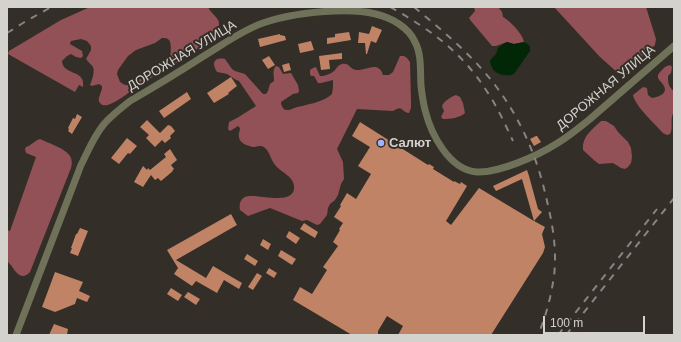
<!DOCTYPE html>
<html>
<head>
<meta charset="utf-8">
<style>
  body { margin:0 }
  #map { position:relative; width:681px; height:342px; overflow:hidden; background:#332e27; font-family:Helvetica,sans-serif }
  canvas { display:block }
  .frame { position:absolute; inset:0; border:8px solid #d4d2cd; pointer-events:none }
  .scale { position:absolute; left:543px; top:316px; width:102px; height:18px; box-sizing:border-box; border:2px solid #d4d2cd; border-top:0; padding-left:5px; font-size:12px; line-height:14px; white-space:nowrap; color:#d4d2cd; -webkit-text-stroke:3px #332e27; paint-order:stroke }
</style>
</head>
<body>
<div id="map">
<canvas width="681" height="342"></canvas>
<div class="frame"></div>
<div class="scale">100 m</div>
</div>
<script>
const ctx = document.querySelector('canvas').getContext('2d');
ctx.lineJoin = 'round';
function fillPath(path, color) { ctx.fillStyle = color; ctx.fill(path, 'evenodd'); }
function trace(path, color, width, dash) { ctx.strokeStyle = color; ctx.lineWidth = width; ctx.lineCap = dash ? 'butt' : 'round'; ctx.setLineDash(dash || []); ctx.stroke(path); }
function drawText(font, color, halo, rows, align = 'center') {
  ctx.font = font + ' Helvetica,sans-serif'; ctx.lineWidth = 4; ctx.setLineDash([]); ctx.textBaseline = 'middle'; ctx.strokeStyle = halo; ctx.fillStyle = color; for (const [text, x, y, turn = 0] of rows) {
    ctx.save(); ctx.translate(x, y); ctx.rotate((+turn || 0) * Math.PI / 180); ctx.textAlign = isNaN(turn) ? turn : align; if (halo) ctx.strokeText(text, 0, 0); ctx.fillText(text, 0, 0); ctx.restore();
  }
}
const forest = new Path2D(`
  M90,7H208C211,14 220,18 219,25C219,31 214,33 210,37C207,40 205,44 201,46C188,57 173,65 159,73H155C159,68 164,66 168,62C171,59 172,43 169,40C167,38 165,38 162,38L155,43L136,50L128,56L118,70L117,74L120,82L125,85H128L149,75L153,76C148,82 141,83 135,88C129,92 106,112 100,103C96,99 103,91 102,86L99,84L92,86L90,85C92,80 95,72 93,67C92,65 88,62 86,59L91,50V46L87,41L81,39L71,41L70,44L82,51L83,56L81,58L76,57L71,54L67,56L62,61C63,76 86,69 83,87L79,85L75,92L8,54L9,51L61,20Z
  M474,7L499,8L502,12L503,17C510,21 523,34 524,42L514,44L507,42L496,46H492L471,21L469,18L475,11Z
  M554,7H646L656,39L655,45L626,72L618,73L600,57Z
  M400,56H404L407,58L410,62L411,102V108L409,113C401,112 403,104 393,111L357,109L337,149L343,162L344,179L341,184L338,195L335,200L330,204L328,208L327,215L320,224L317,225L307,220L302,221L270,208L248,216L240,210C239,205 240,199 245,197C254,192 296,208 294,186C293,176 282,173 276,166C271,161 270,152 265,148C261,144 257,147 253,147C248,146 239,143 239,137C238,134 240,131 240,128L238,126L230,131L228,129L229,122L237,118L256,106L239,81C235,80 234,78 230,76C227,73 222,73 217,72C211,63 214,57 225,59L232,69L235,71L245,74L263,94H266L268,91L270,84L274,81C274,76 272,69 276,66L279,67L283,74L291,73L298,85L299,91L298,93L293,94L281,102C281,105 283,111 288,110C290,110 292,109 294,108C305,105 324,102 332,94L333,87V80L321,83H318L314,76H311L310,74V70L313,68L316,67L320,76C325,76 331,74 335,70C337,68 338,65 342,64C349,62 350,69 356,70C367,71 378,60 383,75H389L393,72Z
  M670,65L672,67L671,73L668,76C668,82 668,87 674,91V112C669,119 674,127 670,134L667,135L663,133C655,124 635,106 633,95L643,87L647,88L648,95L652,98C658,97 668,94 664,86C661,80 653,78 662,70C665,67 666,66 670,65Z
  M456,95L460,97L463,103L465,113C460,118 450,119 443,119L441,117L444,111L442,106C444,101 451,97 456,95Z
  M601,121H606L614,126L618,132L628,142L631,148L632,157L631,163L628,167L625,169L621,168L613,163L599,164L595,161L583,150C582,136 592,130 601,121Z
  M40,139C48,143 68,149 71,158C72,161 72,165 71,168L30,272C22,281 16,273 11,265C10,265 7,260 7,260C6,255 7,237 7,230L10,231L36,157L26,153L25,149L26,147C32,145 34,141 40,139Z`);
const water = new Path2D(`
  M507,42L514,44L524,42L528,44L530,47V51L514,74C510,76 508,75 504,75C496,74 492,70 490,62L491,59L496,54L498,48L503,44Z`);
const building = new Path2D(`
  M372,26L382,30L376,43L371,41L367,54H366L365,43H358L359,32L369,34Z
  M349,32L351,40L327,44V38L335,37V34Z
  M280,34V35L285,36L286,40L260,47L258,39Z
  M311,41L314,50L300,53L298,44Z
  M342,53V59L329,60L330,69L321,70L319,56Z
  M269,56L275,65L268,69L262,60Z
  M289,63L291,70L284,72L282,65Z
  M231,77L237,86L228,93L229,94L214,103L207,93Z
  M187,92L191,99L164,118L159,111Z
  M77,114L82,117L72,134L68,131L69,129L68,128L73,118L75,119Z
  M147,120L160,133L168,125L171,126L175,131L170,136L171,138L165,143L162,140L155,147L146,138L149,135L140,127Z
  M360,122L428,165L429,164L434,167L433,169L454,182V181L460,184L461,182L467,186L446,221L451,225L479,188L534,221L522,179L496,191L493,186L527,170L529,176L538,209L542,212L534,221L545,227L542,234L545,247L543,253L491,335H398L403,326L387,316L378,331V335H352L293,300L300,287L312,294L327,270L323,267L338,246L333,242L340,230L339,229L343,223L334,217L341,206L340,205L347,193L356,199L371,174L358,166L370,147L352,136Z
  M536,136H537L541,142L534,146L530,139Z
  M127,138L137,146L130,154L128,153L119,164L111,158Z
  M170,149L177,160L171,165L174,169L172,171H173L161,181L158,178L155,180L151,175L143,187L134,182L143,166L147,170L148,168L150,170L166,157L164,154Z
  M231,214L237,225L176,260L206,278L213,266L242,283L239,289L224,280L217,293L196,281L192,286L174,274L178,268L167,250Z
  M304,223L318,232L315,238L300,229Z
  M80,228L88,231L78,256L70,253L72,248H71L76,234H77Z
  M289,231L300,238L296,244L286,237Z
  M263,239L271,244L268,250L260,245Z
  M281,250L296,259L292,265L278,256Z
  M247,254L258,261L255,266L244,259Z
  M269,268L277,273L274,278L266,273Z
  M55,272L83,282L79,291L90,296L87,302L77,298L75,304L55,312L42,307Z
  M257,273L262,276L253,290L248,287Z
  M171,288L182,295L178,301L167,294Z
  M188,292L200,299L196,305L184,297Z
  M54,324L68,329L67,335H49Z`);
const minor = new Path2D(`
  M16,335L81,165C88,151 94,136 104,124C112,115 121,108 130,101C156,86 182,70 207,54C225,43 243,30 263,23C286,15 310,12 335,11C356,10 380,11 399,24C405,28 412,35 415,42C422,55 420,72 421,86C422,94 423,102 425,110C431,134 449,170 477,172C499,173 537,156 556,144C568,137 579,128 590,119L674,46`);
const rail = new Path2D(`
  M390,7C428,28 462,52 486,90C497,106 505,124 513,141
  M414,7C443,31 472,55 495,85C521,119 538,159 547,201C553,226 557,251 554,276C551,297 546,316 538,335
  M7,33L23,23L51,7
  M558,335L657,209
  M566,335L674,198`);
const markers = [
  [381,143,4,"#a3b2fd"]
];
const streetNames = [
  ["ДОРОЖНАЯ УЛИЦА",182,56,-31],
  ["ДОРОЖНАЯ УЛИЦА",606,88,-40]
];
const poiNames = [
  ["Салют",389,143]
];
fillPath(forest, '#925157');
fillPath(water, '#022707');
fillPath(building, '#c08365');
trace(minor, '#6f7258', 7);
trace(rail, '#88847f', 2, [7, 7]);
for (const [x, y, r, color] of markers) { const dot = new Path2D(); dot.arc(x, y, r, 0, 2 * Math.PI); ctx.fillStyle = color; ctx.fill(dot); trace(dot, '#332e27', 1.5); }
drawText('13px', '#d4d2cd', '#332e27', streetNames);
drawText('bold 13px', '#d4d2cd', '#332e27', poiNames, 'left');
</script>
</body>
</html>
